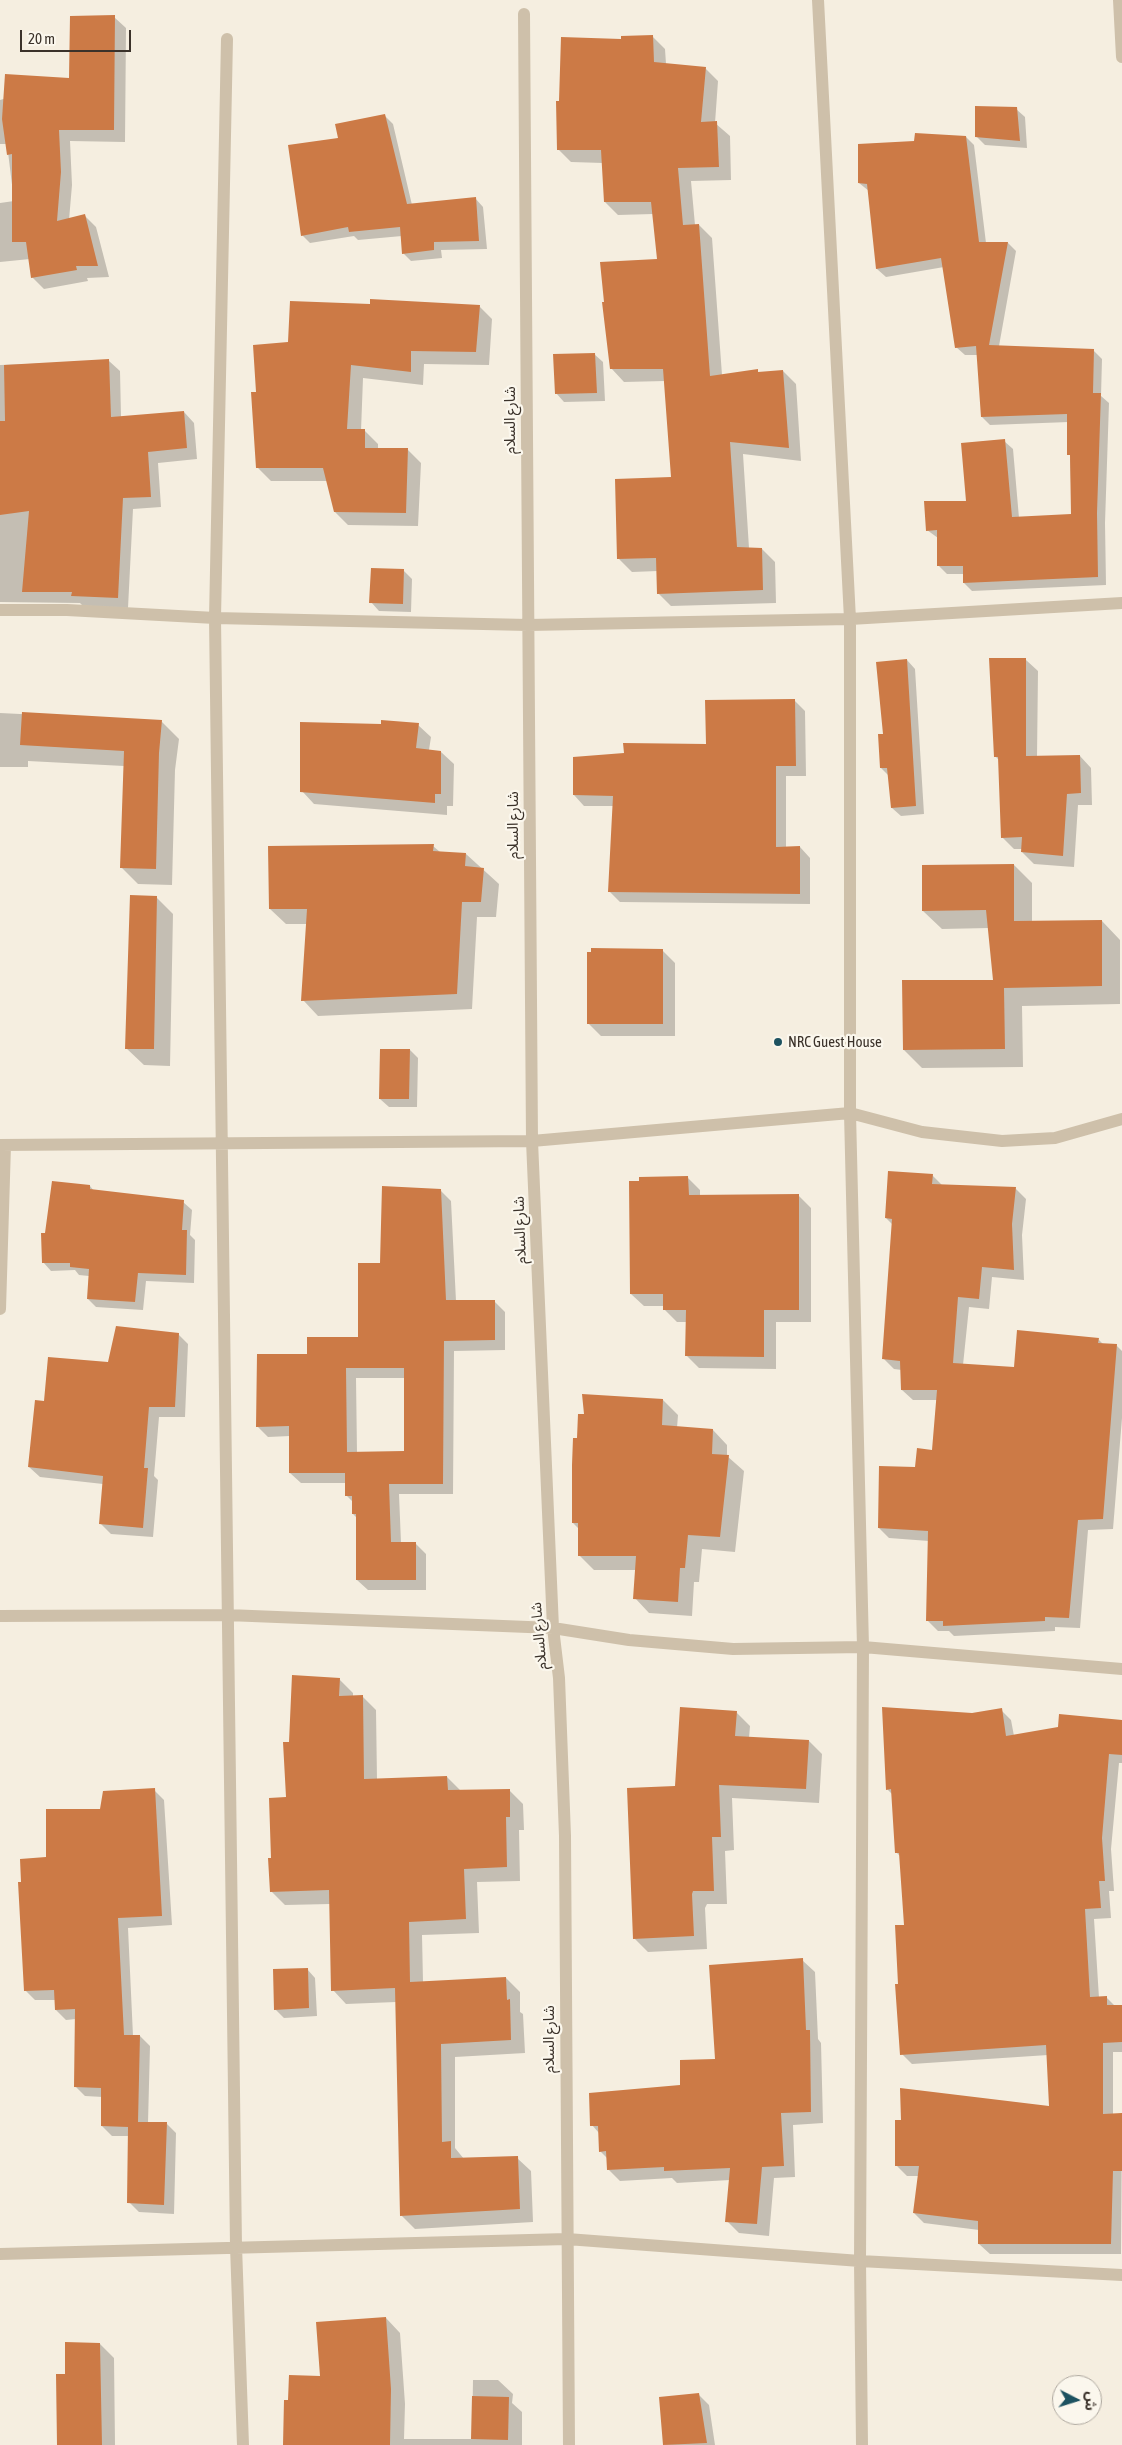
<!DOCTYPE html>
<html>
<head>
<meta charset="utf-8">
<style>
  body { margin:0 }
  #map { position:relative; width:1122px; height:2445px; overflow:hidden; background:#f5eee0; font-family:"Asap Condensed","Noto Sans Arabic",sans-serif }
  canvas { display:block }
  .north { position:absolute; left:1052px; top:2375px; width:50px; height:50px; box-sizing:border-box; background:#fbf7ed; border:1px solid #aea89f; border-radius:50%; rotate:95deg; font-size:14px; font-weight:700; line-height:20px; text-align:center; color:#3b322a }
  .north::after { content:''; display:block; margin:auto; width:18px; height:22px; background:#1d5260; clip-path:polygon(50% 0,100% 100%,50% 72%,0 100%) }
  .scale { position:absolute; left:20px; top:30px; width:111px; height:22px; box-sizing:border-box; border:2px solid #3b322a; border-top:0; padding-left:6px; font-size:15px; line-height:18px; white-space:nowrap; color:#3b322a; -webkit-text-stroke:4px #fbf7ed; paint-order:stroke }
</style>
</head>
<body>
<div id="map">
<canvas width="1122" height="2445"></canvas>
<div class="north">ش</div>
<div class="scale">20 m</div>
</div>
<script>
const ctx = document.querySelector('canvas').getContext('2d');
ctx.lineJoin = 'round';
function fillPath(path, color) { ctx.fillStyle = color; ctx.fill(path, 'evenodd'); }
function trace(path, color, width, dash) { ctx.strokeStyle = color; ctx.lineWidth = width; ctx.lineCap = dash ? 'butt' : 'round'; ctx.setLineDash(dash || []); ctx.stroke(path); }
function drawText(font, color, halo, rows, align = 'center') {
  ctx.font = font + ' "Asap Condensed","Noto Sans Arabic",sans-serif'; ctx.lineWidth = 4.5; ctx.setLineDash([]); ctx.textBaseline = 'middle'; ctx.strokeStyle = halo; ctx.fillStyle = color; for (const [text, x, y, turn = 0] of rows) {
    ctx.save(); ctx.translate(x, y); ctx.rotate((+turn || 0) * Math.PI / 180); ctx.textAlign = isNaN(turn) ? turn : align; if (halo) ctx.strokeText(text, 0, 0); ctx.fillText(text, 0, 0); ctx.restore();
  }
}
const shadow = new Path2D(`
  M114,17L126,28L125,142L70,141L72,185L69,220L85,216L96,227L109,277L87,278L88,281L44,289L32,277L30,259L0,262V203L14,201L7,144H0V100L71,80Z
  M652,36L665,49L666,64L705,68L718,81L715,123L730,136L731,180L691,181L695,225H699L712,238L722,375L757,371L760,373L783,371L796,384L801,461L743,454L749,548L762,549L775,562L776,603L671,606L658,593V571L632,572L619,559L672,478L665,381L624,382L611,368L659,260L653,214L618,215L605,202L603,163L571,162L558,149L560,102L623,40Z
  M1016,109L1025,117L1027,148L985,145L976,136Z
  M384,115L393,124L412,205L475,198L483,207L487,249L441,250L442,258L411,261L403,253L402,236L358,240L354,236L310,243L302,235L339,139Z
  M966,137L974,145L986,243H1008L1016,251L999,346L1093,350L1102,359L1101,396L1109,403L1105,523L1106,585L972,591L964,583V574H947L938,565V538L927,530L967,503L1004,441L1013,449L1019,518L1072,516L1069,422L990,425L982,417L978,355H965L956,347L944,267L886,277L877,269L869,191L859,183L916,142Z
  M372,305L479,306L492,319L489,365L424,364L423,385L363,378L361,431H365L378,444V449L408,450L421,463L418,526L348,525L335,512L328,481H271L258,468V393L289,343Z
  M594,354L603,362L605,401L564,402L556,393Z
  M109,361L120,371L121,417L184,412L194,423L197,459L158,463L161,507L133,509L128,608L83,606L80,603L0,602V365Z
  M403,570L412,579L411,612L379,611L371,602Z
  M907,660L915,669L924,814L901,816L892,808L889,776L881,768L885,735Z
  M1026,660L1038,671L1037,757L1080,756L1091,768L1092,805H1078L1074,867L1034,864L1022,852V849H1014L1002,837L999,760L996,757Z
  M794,700L805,711L806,776H786V848L800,847L810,858V904L620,902L609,891L614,806H584L574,795L707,745Z
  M0,713L161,721L179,739L175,770L172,885L138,884L121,867L124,766L28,761V767H0Z
  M418,725L431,737L429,750L441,752L454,764L453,806H447V815L314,804L302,791Z
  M433,846L440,852L466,854L499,884L496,917H477L472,1009L318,1016L303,1000L307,924H286L270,909Z
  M1014,865L1032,883V922L1102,921L1120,940V1004L1022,1006L1023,1067L922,1068L904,1050L995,981L989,928L942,929L923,911Z
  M156,897L173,914L170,1066L144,1065L126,1048Z
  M662,950L675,963V1036H601L588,1023Z
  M410,1050L418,1058L417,1107H389L380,1099Z
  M932,1175L943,1186L1015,1188L1026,1199L1022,1235L1024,1280L992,1277L989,1309L969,1307L963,1365L1015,1368L1098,1339L1104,1345H1116L1122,1351V1418L1113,1529L1088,1530L1080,1628L1055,1627V1631L954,1636L949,1631H938L927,1620L929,1541L889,1538L879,1528L916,1468L933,1452L938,1400H913L902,1390V1370L894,1369L884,1359L893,1225L886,1218Z
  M688,1178L700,1190V1196L798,1195L811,1208V1322H776V1369L699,1368L686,1355L687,1322H677L664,1309V1306H644L631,1294L640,1182Z
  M90,1186L94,1191L183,1202L192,1210L190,1235L195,1240L194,1283L146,1281L143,1310L96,1307L88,1299L89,1276L79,1275L75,1270L51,1271L43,1262L46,1234Z
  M441,1191L451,1201L456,1301H494L505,1312V1350L454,1351L453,1494H399L401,1543L416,1544L426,1554V1590H368L357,1580L358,1519L353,1514V1502L346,1495V1483H301L290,1473V1436L268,1437L257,1426L308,1355L359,1338L381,1264ZM356,1378H405V1453H357Z
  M178,1334L188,1344L185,1417H159L154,1476L158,1480L153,1537L111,1534L100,1523L103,1484L40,1477L29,1467L46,1402L109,1364Z
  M663,1400L678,1415L677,1428L713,1430L727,1445V1456L744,1471L735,1552L702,1549L699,1582H694L692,1616L649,1613L635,1598L637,1570H594L579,1555V1529L573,1523L579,1439Z
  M339,1679L353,1693V1697H363L376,1710L377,1780L447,1777L461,1791L509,1790L523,1804L524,1830H519L520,1881L477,1882L479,1933L422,1935L423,1982L506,1978L520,1992V2012L523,2014L525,2053L455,2057V2148L464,2159L517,2158L531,2171L533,2222L415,2229L401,2215L396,2002L346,2004L333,1990L330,1904L285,1905L271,1891L273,1859L287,1799L290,1743Z
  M1001,1710L1011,1720L1014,1736L1122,1721V1763H1119L1111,1849L1114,1891H1109L1111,1918L1094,1919L1099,1998L1106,1997L1115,2006H1122V2052H1113V2115H1122L1121,2254H990L979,2244V2230L924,2223L914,2213L919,2176H907L897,2166L1051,2108L1048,2055L912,2064L902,2054L899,1985L905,1926L901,1857L896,1852L892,1794L887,1789L972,1715Z
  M736,1712L750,1726L749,1738L809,1741L822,1754L819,1803L732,1798L734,1850L725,1851L727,1904H707L705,1908L707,1949L648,1952L634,1938Z
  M154,1790L164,1800L172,1925L128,1928L133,2036H140L150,2046L148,2123H166L176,2133L174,2214L139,2212L129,2202V2136H112L102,2126L103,2097L85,2096L75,2086L76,2019L66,2020L56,2010V2000H35L25,1990L22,1883L101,1810Z
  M802,1960L815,1972L818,2039L821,2043L823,2123L793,2125L795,2177L774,2178L769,2236L739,2233L727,2221L730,2180L677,2183L672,2178L620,2181L608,2169V2159L600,2151L599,2133L592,2125L681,2086L716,2061Z
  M307,1969L315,1978L317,2016L284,2018L275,2009Z
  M386,2318L400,2333L405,2404L404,2439H472L473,2380H498L513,2394L512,2403L522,2412V2445H284L290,2401L321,2377Z
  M100,2344L114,2358L115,2445H58L66,2375Z
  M698,2394L709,2405L715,2445H665L660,2398Z`);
const building = new Path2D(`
  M115,15L114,130H59L61,172L57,221L85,214L98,266H76L77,270L31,278L26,242H12V154L7,155L2,119L5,74L69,78L70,16Z
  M653,35L654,62L706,67L701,122L717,121L719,167L678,168L683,225L699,224L710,376L758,369V372L783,370L789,448L730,442L737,547L762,548L763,590L657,594L656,558L617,559L615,479L671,477L663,369H610L602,302H604L600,262L657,259L651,202H604L601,150H557L556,101H559L561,37L621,39V36Z
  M975,106L1017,107L1020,141L975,137Z
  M385,114L407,204L476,197L479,241L434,242V250L402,254L400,227L349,232L348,227L301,236L288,145L338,138L335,124Z
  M915,133L966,136L979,242H1008L989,345L1094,349L1093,393H1101L1097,513L1098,577L963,583V566H937V530L926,531L924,501H966L961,443L1005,439L1012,517L1071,514L1070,455H1067V414L981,417L976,346L955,348L941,258L876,269L867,184L858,183V144L914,141Z
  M370,299L480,305L476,352L411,351V372L351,365L347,429H365V448H408L406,513L334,512L323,468H256L251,392H256L253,345L288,342L290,301L370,304Z
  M595,353L597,393L555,394L553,354Z
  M109,359L111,417L184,411L187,448L148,452L151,497L123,498L118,598L71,596L72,592H22L29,511L0,515V421H5L4,365Z
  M371,568L404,569L403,604L369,603Z
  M989,658H1026V756L1080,755L1081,793L1067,794L1063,856L1021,852L1022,837L1001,838L998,757H994Z
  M907,659L916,806L891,808L887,768H880L878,734H883L876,662Z
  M795,699L796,766H776V847L800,846V894L608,892L613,796L573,795V757L624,753L623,743L706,744L705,700Z
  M22,712L162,720L159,753L156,869L120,868L124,751L20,745Z
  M381,720L419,723L416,748L441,751V794H435V803L300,792V722L381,724Z
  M434,844L433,851L466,853L465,866L484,868L481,902H462L457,994L301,1001L307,909H269L268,846Z
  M1014,864V921L1102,920V986L1004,988L1005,1049L903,1050L902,980H993L986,910L922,911V865Z
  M130,895L157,896L154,1049H125Z
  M591,948L663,949V1024H587V952H591Z
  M380,1049H410L409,1099H379Z
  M888,1171L933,1174L932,1184L1016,1187L1012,1224L1014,1270L982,1267L979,1299L958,1297L953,1363L1014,1367L1017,1330L1099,1338L1098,1343L1117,1344L1103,1519L1078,1520L1069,1618L1045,1617V1621L943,1626V1621H926L928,1531L878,1528L879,1466L915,1467L917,1448L932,1450L937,1390H901L900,1361L882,1359L892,1219L885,1218Z
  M688,1176L689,1195L799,1194V1310H764V1357L685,1356L686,1310H663V1294H630L629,1181H639V1177Z
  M52,1181L90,1185V1189L184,1200L182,1230H187L186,1275L138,1273L135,1302L87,1299L89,1269L70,1267V1263H42L41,1233H45Z
  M382,1186L441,1189L446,1300H495V1340L444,1341L443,1484H389L391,1542H416V1580H356V1514H352V1496H345V1473H289V1426L256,1427L257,1354H307V1337H358V1263H380ZM346,1368H404V1451L347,1452Z
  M116,1326L179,1333L175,1407H149L144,1468H148L143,1528L99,1524L103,1476L28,1467L35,1400L44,1401L48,1357L108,1362Z
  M582,1394L663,1399L662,1425L713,1429L712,1454L729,1455L720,1537L688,1535L685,1568H680L678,1602L633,1599L636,1556H578V1523H572V1465L573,1438H577L578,1414H584Z
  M292,1675L340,1678L339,1696L363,1695L364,1779L447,1776L448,1790L510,1789V1817H506L507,1867L464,1869L466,1919L409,1922L410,1982L506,1977L507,2000L510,1999L511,2040L441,2044L442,2142L451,2141V2158L518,2156L520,2209L400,2216L395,1988L331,1991L329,1890L270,1892L268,1858H271L269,1798L286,1797L283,1742H289Z
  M680,1707L737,1711L735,1736L809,1740L806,1789L719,1785L721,1837H712L714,1891H693L692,1894L694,1936L633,1939L627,1788L675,1786Z
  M882,1707L972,1713L1002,1708L1006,1736L1058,1727L1059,1714L1122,1720V1755L1109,1754L1102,1838L1105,1881H1099L1101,1908L1085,1909L1090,1997L1107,1996V2005H1122V2042L1103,2043V2114L1122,2113V2171H1113L1111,2244H978V2221L913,2213L919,2166H895V2120H901L900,2088L1049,2106L1046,2045L900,2055L895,1984H898L895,1925H904L899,1853H895L891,1789L886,1790Z
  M155,1788L162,1916L118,1918L124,2035H140L138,2122H167L164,2205L127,2203L128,2127L101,2126V2088L74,2087L75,2009L55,2010L54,1990L24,1991L18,1882H21L20,1859L46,1857V1809H100L103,1791Z
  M803,1958L806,2030H810L811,2112L781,2113L784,2166L762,2167L757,2224L725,2222L730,2168L664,2171V2167L607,2170L606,2151L599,2152L598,2126H590L589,2093L680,2085V2060L715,2059L709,1965Z
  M308,1968L309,2008L274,2010L273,1969Z
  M386,2317L391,2389L390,2445H283L284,2400H288L289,2375L320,2376L316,2322Z
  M65,2342L100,2343L102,2445H57L56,2374H65Z
  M699,2393L707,2443L663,2445L659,2397Z
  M472,2396L509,2397L508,2440L471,2439Z`);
const street = new Path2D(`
  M818,0L850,619V1113L863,1647L860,2261L862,2445
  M1119,0L1122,57
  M524,14L532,1141L553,1628L559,1678L565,1836L569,2445
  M227,39L215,618L236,2246L243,2445
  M0,610H67L215,618L528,625L850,619L1122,603
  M0,1145L532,1141L850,1113L922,1132L1002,1141L1055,1138L1122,1119
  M0,1309L5,1145
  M0,1616L227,1615L553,1628L629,1640L733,1649L863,1647L1122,1669
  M0,2254L567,2239L860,2261L1122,2275`);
const markers = [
  [778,1042,5,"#1d5260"]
];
const streetNames = [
  ["شارع السلام",510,420,-90],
  ["شارع السلام",513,825,-90],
  ["شارع السلام",520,1230,-92],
  ["شارع السلام",539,1636,-95],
  ["شارع السلام",549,2039,-90]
];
const poiNames = [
  ["NRC Guest House",788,1042]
];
fillPath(shadow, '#0003');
fillPath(building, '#cc7a46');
trace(street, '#cec0aa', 12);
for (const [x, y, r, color] of markers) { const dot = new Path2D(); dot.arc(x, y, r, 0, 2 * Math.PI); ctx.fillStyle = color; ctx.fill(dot); trace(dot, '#fbf7ed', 2); }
drawText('15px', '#3b322a', '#fbf7ed', streetNames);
drawText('15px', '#3b322a', '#fbf7ed', poiNames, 'left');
</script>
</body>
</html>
